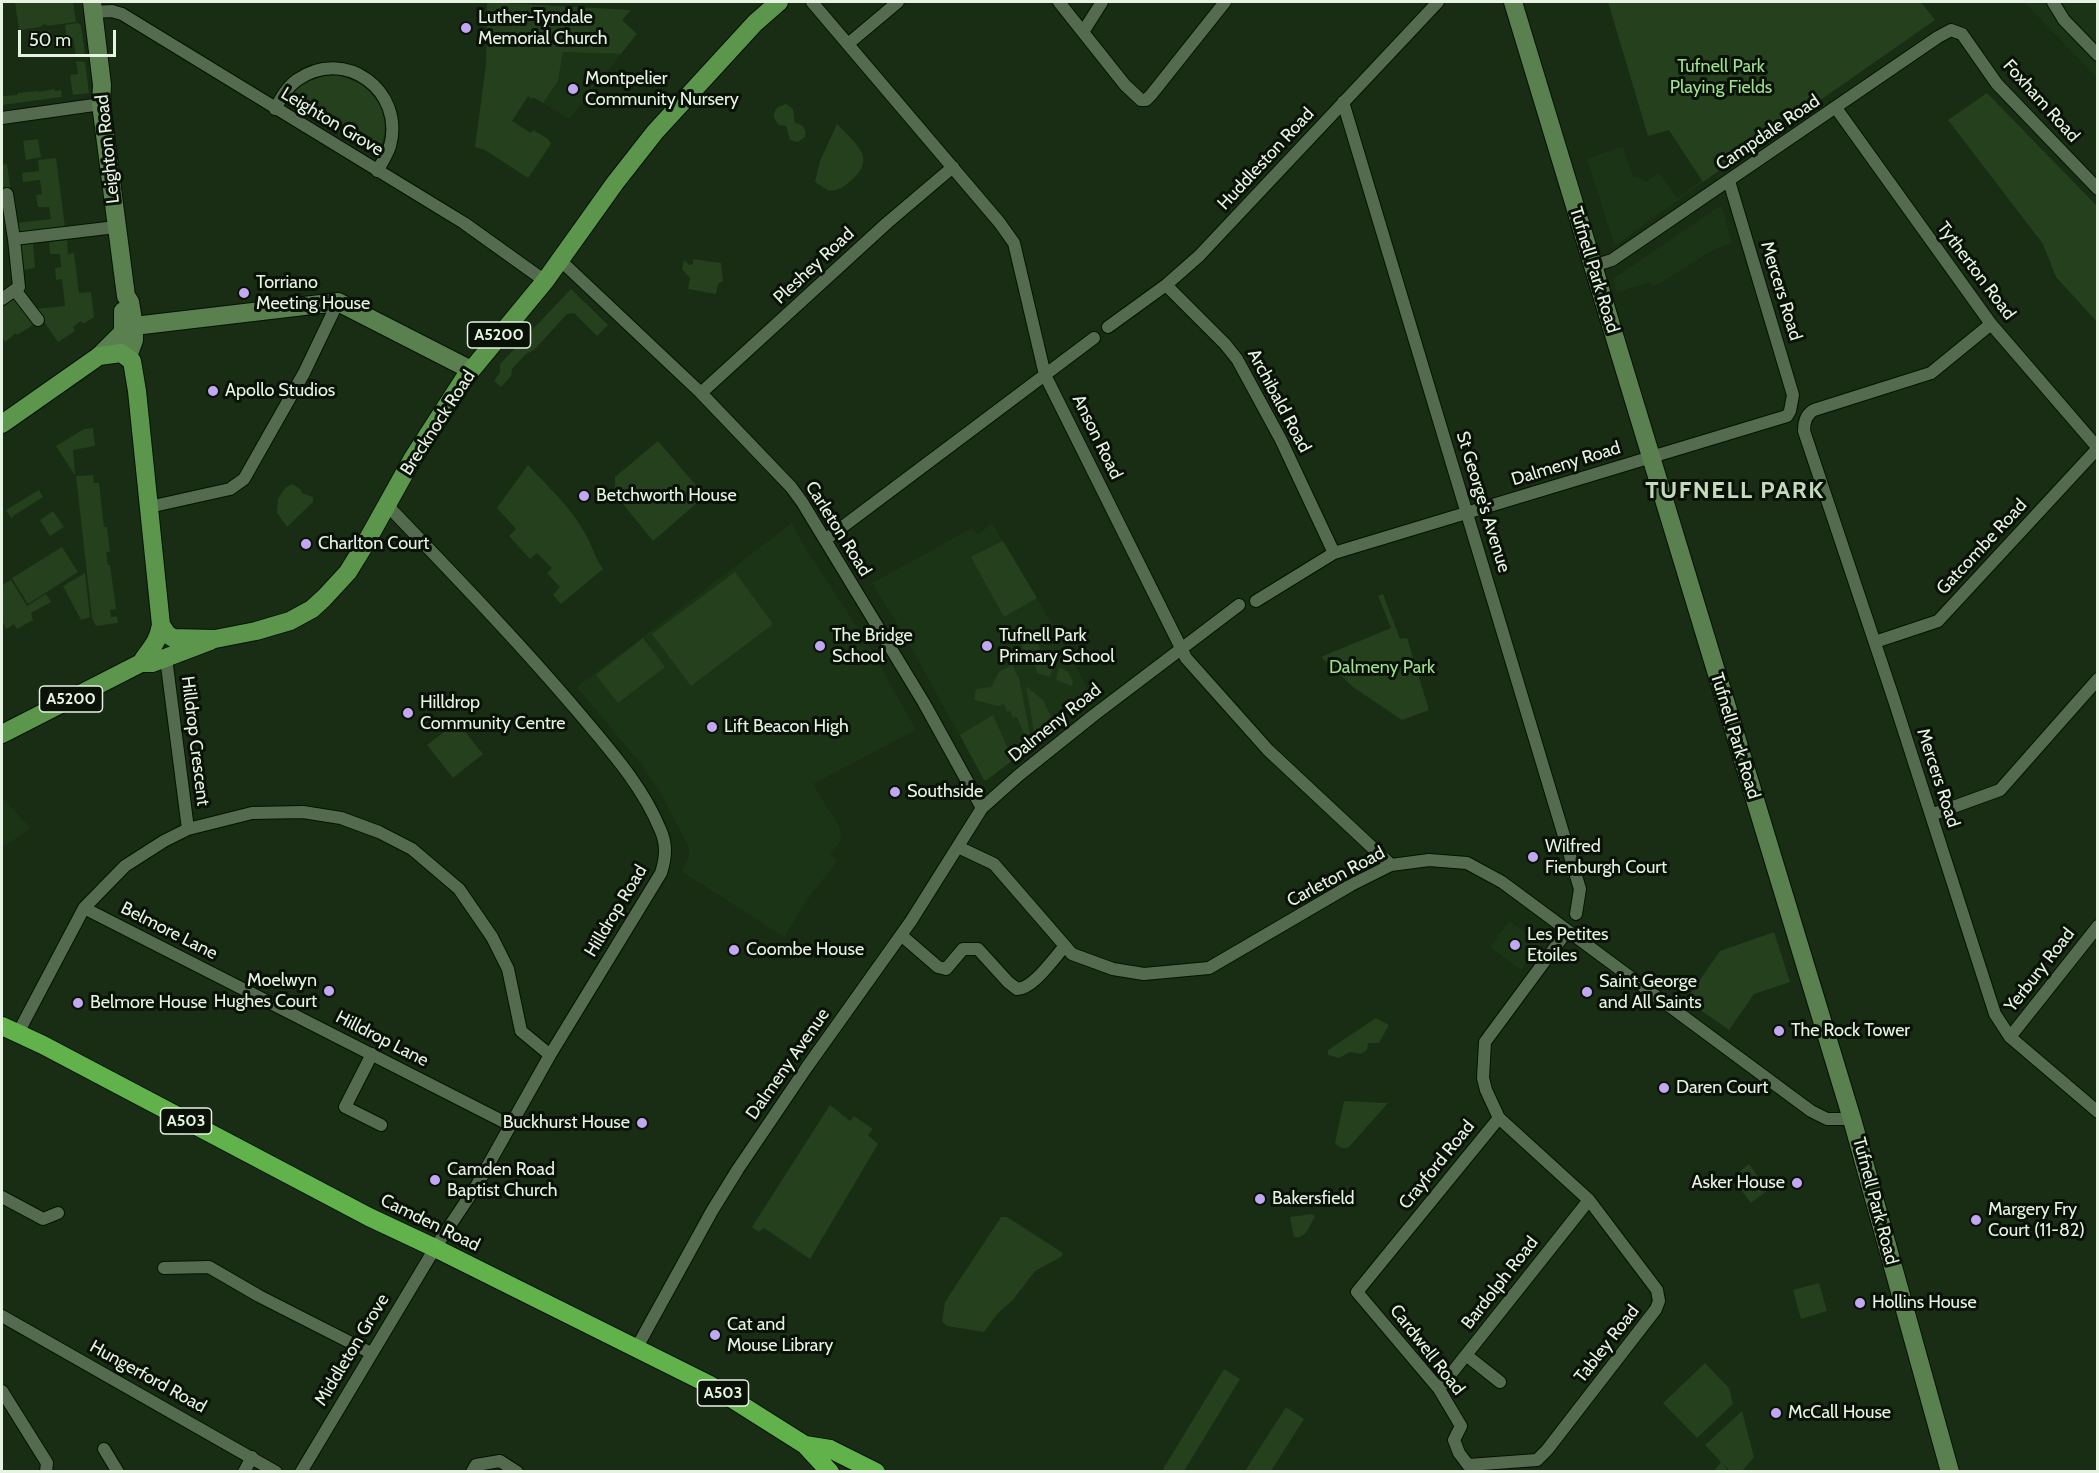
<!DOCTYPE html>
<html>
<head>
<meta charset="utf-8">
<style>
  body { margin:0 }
  #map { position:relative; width:2099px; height:1473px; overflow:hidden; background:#192c14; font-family:Cabin,sans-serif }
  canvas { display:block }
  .frame { position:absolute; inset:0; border:3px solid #e6f3e3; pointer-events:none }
  .scale { position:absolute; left:18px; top:30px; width:98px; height:27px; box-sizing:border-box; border:3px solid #e6f3e3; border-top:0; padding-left:8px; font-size:18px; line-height:21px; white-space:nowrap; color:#e6f3e3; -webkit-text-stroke:4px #0a1208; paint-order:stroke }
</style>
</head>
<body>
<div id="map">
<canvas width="2099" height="1473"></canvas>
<div class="frame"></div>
<div class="scale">50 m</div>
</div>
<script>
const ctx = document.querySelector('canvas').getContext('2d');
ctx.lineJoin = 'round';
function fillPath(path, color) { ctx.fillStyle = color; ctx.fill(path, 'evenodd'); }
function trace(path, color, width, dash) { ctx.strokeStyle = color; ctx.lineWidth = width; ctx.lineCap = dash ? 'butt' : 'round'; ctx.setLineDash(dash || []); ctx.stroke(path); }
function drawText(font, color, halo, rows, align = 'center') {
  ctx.font = font + ' Cabin,sans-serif'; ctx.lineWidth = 6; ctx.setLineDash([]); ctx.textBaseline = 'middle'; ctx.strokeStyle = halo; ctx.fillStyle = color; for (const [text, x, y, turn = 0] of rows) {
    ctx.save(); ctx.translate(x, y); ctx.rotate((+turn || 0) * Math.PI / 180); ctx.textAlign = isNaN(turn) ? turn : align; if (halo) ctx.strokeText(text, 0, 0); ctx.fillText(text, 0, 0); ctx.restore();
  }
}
const built = new Path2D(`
  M2024,2H2097V78Z
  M563,52L621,54L569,119L543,103L558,81Z
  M1623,146L1633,177H1638L1646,182L1659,173L1677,198L1702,180L1703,182L1615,246L1587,159Z
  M1717,208H1722L1732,243L1715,249L1660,283L1652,287L1650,282L1617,292L1613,279Z
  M792,523L804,546L867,642L916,730L813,784L839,826L841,836L839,844L830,853L837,861L807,900L784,937L681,871L689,857V848L661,794L642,765L577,687Z
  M992,523L1058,634L1093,698L987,780H984L900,628L872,583L972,528L978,535Z
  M2,798L31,828L2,848Z
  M1509,921L1540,944L1521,970L1490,947Z`);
const green = new Path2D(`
  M15,2H73L76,22L47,26L45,24L40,27L19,30Z
  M487,2L631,10L622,20L637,34L621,54L563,52L558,81L543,103L533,97L532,99L528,96L512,121L531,133L533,130L548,139L551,144L528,178L485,150L475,147L486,65Z
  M1608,2H1921L1935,20L1703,182L1669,130L1648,136Z
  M78,23L81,26L85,54L76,57L73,38H67L65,25Z
  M76,61L85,62L89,93L73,95L70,75L78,74Z
  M334,75C375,81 398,118 377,156L286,101C299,84 314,77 334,75Z
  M54,89L55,91L61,90L62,97L2,105V96L17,95L18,93L37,91L39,92Z
  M1987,93L2097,206V322L2056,277L2043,244L1948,120Z
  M786,104L793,109L795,123C803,124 807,129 805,137L798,142L790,140L786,126L779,125C773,119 772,113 778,107Z
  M837,124C853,141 877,157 854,178C845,186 841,190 829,191L815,182L820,161Z
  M38,139L41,157L26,160L23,141Z
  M56,158L65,227L17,233L16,223L51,219L49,207H38L36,195L42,194L40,180L23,182L22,173L39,171L38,160Z
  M7,164L11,192L3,193L2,191V165Z
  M67,240L68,254L74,253L79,293L91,292L94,317L83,324L81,321L73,327L75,331L58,342L35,309L65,306L62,279L56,280L55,268L61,267L60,254H50L49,242Z
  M33,243L35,268L22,270L20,245Z
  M693,259L721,263L723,281L718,284L716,294L688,289L690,278L682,269L684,260L689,265L693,264Z
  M571,289L608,325L597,336L574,313L567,314L534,350L526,354L512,369L511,376L501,387L494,381L500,372V364Z
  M15,298L35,324L17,335L16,333L5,342L2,337V307Z
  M93,428L95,446L73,450L75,474H74L56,446L84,429Z
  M658,441L705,496L653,541L615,494V477Z
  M528,465C548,487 572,508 586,535C593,547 594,557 603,569L561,604L553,595L560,587L547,573L552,568L537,553L530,559L509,536L516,529L497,508Z
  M93,475L94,483H99L104,527H107L110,552H106L108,565H110L116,609L110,610L111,617L117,616L118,623L96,626L92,618L76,476Z
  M293,484L301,490L302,493L313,497V502L287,527L277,513L278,499L286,487Z
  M39,490L43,497L13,516L12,519L6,510Z
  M53,511L64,527L50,536L40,520Z
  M1003,541L1037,598L1004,617L971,557Z
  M62,547L78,572L28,604L12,578Z
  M735,572L773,624L691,686L652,634Z
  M85,573L90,617L81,620L63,586Z
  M11,580L27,606L46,594L51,602L31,613L33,620L17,629L14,624L6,629L2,620V585Z
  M1383,594L1400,639L1407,638L1429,710L1402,720L1353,687L1321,657L1391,628L1378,596Z
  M1015,628L1029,635L1039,645L1041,655L1053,667L1050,677L1037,673C1036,663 1032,662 1027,655C1020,646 1025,643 1014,632Z
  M643,638L665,667L618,703L596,675Z
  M1012,665L1019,678L1030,734L1025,736L1017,717L1013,718L1010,711L1007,712L1004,704L998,706L974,700L976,689L991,687L999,672Z
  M1059,667L1068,672L1073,682L1072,686L1056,680Z
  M1026,686L1043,700L1056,727L1036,743Z
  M993,715L1013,760L987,780H984L960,735Z
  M457,722L483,754L453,778L427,745Z
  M1774,932L1790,982L1754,994L1729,1030L1686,1000L1720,951Z
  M1376,1018L1389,1025L1379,1043H1368L1367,1050L1361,1054L1350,1052L1339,1058L1328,1055V1050Z
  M1344,1101L1388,1103L1349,1147C1343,1149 1339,1148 1335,1143Z
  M830,1105L850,1121L854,1116L873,1129L868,1135L878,1144L810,1259L764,1228L759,1232L752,1227Z
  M1749,1164L1768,1190L1751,1203L1732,1178Z
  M1312,1214L1315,1216C1310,1225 1306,1240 1294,1237L1290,1217Z
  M1001,1217H1007L1063,1253L1061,1257L1035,1271L1013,1300L998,1313L984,1332L947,1326L942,1321L945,1302Z
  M1819,1283L1827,1311L1801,1319L1793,1290Z
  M1705,1363L1729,1388L1733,1404L1697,1438L1663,1403Z
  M1224,1369L1240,1379L1184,1471H1162Z
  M1286,1407L1304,1419L1271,1471H1245Z
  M1742,1411L1754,1457L1742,1471H1730L1723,1464L1728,1471H1714L1721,1462L1705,1445Z`);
const street = new Path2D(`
  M812,2L999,222L1014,243L1045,375L1186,658L1268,750L1391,865
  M1059,2L1125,85L1141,100H1146L1151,95L1225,2
  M2053,2L2064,20L2098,55
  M93,12L112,11L122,14L464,223L545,281
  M1083,32L1102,2
  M848,44L898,2
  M1343,102L1580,889L1576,914
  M1836,108L1991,324L2098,448L1938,621L1875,642
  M275,109C281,98 287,87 297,80C345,46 405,91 390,146C387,155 382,163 377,171
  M2,118L101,104
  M7,194L14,239
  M560,260L701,393L791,487L802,502L924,703L982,808
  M1593,266L1612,260L1938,37L1951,30L1962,34L1997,84L2098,189
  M1166,285L1225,344L1237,359L1281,440L1334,553
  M15,290L38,320
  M2,299L19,287L14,239L116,227
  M1991,324L1931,373L1814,410C1806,414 1804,422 1804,431L1894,700L1995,1014L2010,1037L2098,1112
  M1108,327L1166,285L1199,256L1438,2
  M701,393L887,223L953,167
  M149,507L230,489L244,479L304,373L338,302
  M825,540L1094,338
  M1256,601L1334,553L1787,416L1790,411L1793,395L1729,181
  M166,658L188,829
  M1931,815L2000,790L2098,679
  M958,847L994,864L1072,954L1113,969L1144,974L1209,968L1351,885L1391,865L1429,860L1467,863L1502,882L1811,1111L1827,1119H1852
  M84,908L510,1125
  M901,935L938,967L946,969L963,949H978L1008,982L1017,989C1034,988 1053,959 1065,946
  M18,1033L84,908L125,866L164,841L188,829L252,813L303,812L341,818L379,832L412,849L459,889L492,937L508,969L521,1031L550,1055
  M2010,1037L2098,926
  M372,1054L345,1107L381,1125
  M2,1197L43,1219L58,1213
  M164,1268L209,1267L259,1296L371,1353
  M2,1316L276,1472
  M636,1349L712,1211L738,1169L807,1067L911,921L982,808L1019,775L1094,715L1239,605
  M1466,1355L1500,1382
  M1439,1389L1589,1200
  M2,1391L47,1463L46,1472
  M104,1449L118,1472
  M1468,1465L1537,1460L1547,1450L1656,1309L1659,1301L1657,1290L1589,1200L1499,1118L1486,1090L1483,1078L1485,1042L1567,931
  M1468,1465L1459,1453L1454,1440L1461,1426L1439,1389L1357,1292L1499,1118
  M244,1472L252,1457
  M301,1472L435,1248L477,1185L550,1055L661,873C666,857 667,844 660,829C642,785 609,749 579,713C518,641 452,573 387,505
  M472,1472L476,1465L500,1461L517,1472`);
const secondary = new Path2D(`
  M92,2L102,85L101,104L126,296L130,302L134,326V340L128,356
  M1513,2L1852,1119L1950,1472
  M134,326L338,302L471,370
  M99,356L123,332V311`);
const primary = new Path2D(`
  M2,424L99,356L121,353L132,361L137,391L161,625C157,645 151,647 141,663
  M161,625L167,634L173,638L215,639L256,631L290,621L312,609L324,598L348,572L364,546L413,458L464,379L545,281L615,183L655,132L755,23L779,2
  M2,734L141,663H152L210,641`);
const highway = new Path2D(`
  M2,1026L43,1045L369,1217L435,1248L710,1385L805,1445L830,1472
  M805,1445L830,1449L876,1472`);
const markers = [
  [466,28,6,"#c2a7f2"],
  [573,89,6,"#c2a7f2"],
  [244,293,6,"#c2a7f2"],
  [213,391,6,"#c2a7f2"],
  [584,496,6,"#c2a7f2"],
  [306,544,6,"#c2a7f2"],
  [820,646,6,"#c2a7f2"],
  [987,646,6,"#c2a7f2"],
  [408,713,6,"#c2a7f2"],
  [712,727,6,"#c2a7f2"],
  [895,792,6,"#c2a7f2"],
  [1533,857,6,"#c2a7f2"],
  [1515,945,6,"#c2a7f2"],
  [734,950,6,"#c2a7f2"],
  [329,991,6,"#c2a7f2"],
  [1587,992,6,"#c2a7f2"],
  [78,1003,6,"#c2a7f2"],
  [1779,1031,6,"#c2a7f2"],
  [1664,1088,6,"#c2a7f2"],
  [642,1123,6,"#c2a7f2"],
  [435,1180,6,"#c2a7f2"],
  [1797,1183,6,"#c2a7f2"],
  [1260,1199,6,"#c2a7f2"],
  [1976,1220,6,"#c2a7f2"],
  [1860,1303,6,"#c2a7f2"],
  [715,1335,6,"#c2a7f2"],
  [1776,1413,6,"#c2a7f2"]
];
const shields = [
  [499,335,63],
  [71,699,63],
  [186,1121,51],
  [723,1393,51]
];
const shieldNames = [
  ["A5200",499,335],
  ["A5200",71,699],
  ["A503",186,1121],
  ["A503",723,1393]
];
const poiNames = [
  ["Luther-Tyndale",478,18],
  ["Memorial Church",478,39],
  ["Montpelier",585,79],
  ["Community Nursery",585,100],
  ["Torriano",256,283],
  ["Meeting House",256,304],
  ["Apollo Studios",225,391],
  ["Betchworth House",596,496],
  ["Charlton Court",318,544],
  ["The Bridge",832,636],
  ["School",832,657],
  ["Tufnell Park",999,636],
  ["Primary School",999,657],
  ["Hilldrop",420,703],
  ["Community Centre",420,724],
  ["Lift Beacon High",724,727],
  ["Southside",907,792],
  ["Wilfred",1545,847],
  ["Fienburgh Court",1545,868],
  ["Les Petites",1527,935],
  ["Etoiles",1527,956],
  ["Coombe House",746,950],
  ["Moelwyn",317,981,"right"],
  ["Hughes Court",317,1002,"right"],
  ["Saint George",1599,982],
  ["and All Saints",1599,1003],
  ["Belmore House",90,1003],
  ["The Rock Tower",1791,1031],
  ["Daren Court",1676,1088],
  ["Buckhurst House",630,1123,"right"],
  ["Camden Road",447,1170],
  ["Baptist Church",447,1191],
  ["Asker House",1785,1183,"right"],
  ["Bakersfield",1272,1199],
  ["Margery Fry",1988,1210],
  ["Court (11-82)",1988,1231],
  ["Hollins House",1872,1303],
  ["Cat and",727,1325],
  ["Mouse Library",727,1346],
  ["McCall House",1788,1413]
];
const parkNames = [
  ["Tufnell Park",1721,67],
  ["Playing Fields",1721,88],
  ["Dalmeny Park",1382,668]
];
const streetNames = [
  ["Foxham Road",2041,101,48],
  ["Leighton Grove",332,122,31],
  ["Campdale Road",1768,133,-34],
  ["Leighton Road",108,149,-96],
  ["Huddleston Road",1266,159,-47],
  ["Pleshey Road",814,266,-43],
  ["Tufnell Park Road",1594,270,73],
  ["Tytherton Road",1976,271,53],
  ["Mercers Road",1781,291,73],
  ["Archibald Road",1279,401,62],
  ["Brecknock Road",438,423,-57],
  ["Anson Road",1097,437,64],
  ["Dalmeny Road",1566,464,-17],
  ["St George's Avenue",1483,502,73],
  ["Carleton Road",838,529,58],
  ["Gatcombe Road",1982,547,-47],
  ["Dalmeny Road",1055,723,-39],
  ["Tufnell Park Road",1735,736,73],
  ["Hilldrop Crescent",195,741,83],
  ["Mercers Road",1938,778,72],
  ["Carleton Road",1336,877,-28],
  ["Hilldrop Road",616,911,-59],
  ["Belmore Lane",169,931,27],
  ["Yerbury Road",2040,970,-52],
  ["Hilldrop Lane",382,1039,27],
  ["Dalmeny Avenue",788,1064,-55],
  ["Crayford Road",1437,1165,-51],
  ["Tufnell Park Road",1875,1201,75],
  ["Camden Road",430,1223,26],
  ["Bardolph Road",1500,1283,-52],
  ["Tabley Road",1607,1344,-52],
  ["Middleton Grove",352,1350,-59],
  ["Cardwell Road",1427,1350,52],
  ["Hungerford Road",148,1377,29]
];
const districtNames = [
  ["TUFNELL PARK",1735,491]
];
fillPath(built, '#1c3416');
fillPath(green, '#24401d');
trace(street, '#031401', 14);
trace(secondary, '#031401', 20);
trace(primary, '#031401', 20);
trace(highway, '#031401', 20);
trace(street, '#556b4f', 12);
trace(secondary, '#59804e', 18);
trace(primary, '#5c964d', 18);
trace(highway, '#61b24b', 18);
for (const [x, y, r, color] of markers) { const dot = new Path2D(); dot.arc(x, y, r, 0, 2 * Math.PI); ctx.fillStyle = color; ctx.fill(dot); trace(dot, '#0a1208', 2); }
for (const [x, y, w] of shields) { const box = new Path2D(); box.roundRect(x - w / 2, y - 13, w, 26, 4.5); ctx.fillStyle = '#0a1208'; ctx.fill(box); trace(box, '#e6f3e3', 1.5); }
drawText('bold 16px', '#e6f3e3', null, shieldNames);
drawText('18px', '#e6f3e3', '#0a1208', poiNames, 'left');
drawText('18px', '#9ee18d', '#0a1208', parkNames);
drawText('18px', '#e6f3e3', '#0a1208', streetNames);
ctx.letterSpacing = '1.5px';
drawText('bold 24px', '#c3dbbc', '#0a1208', districtNames);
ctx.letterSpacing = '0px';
</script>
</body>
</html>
